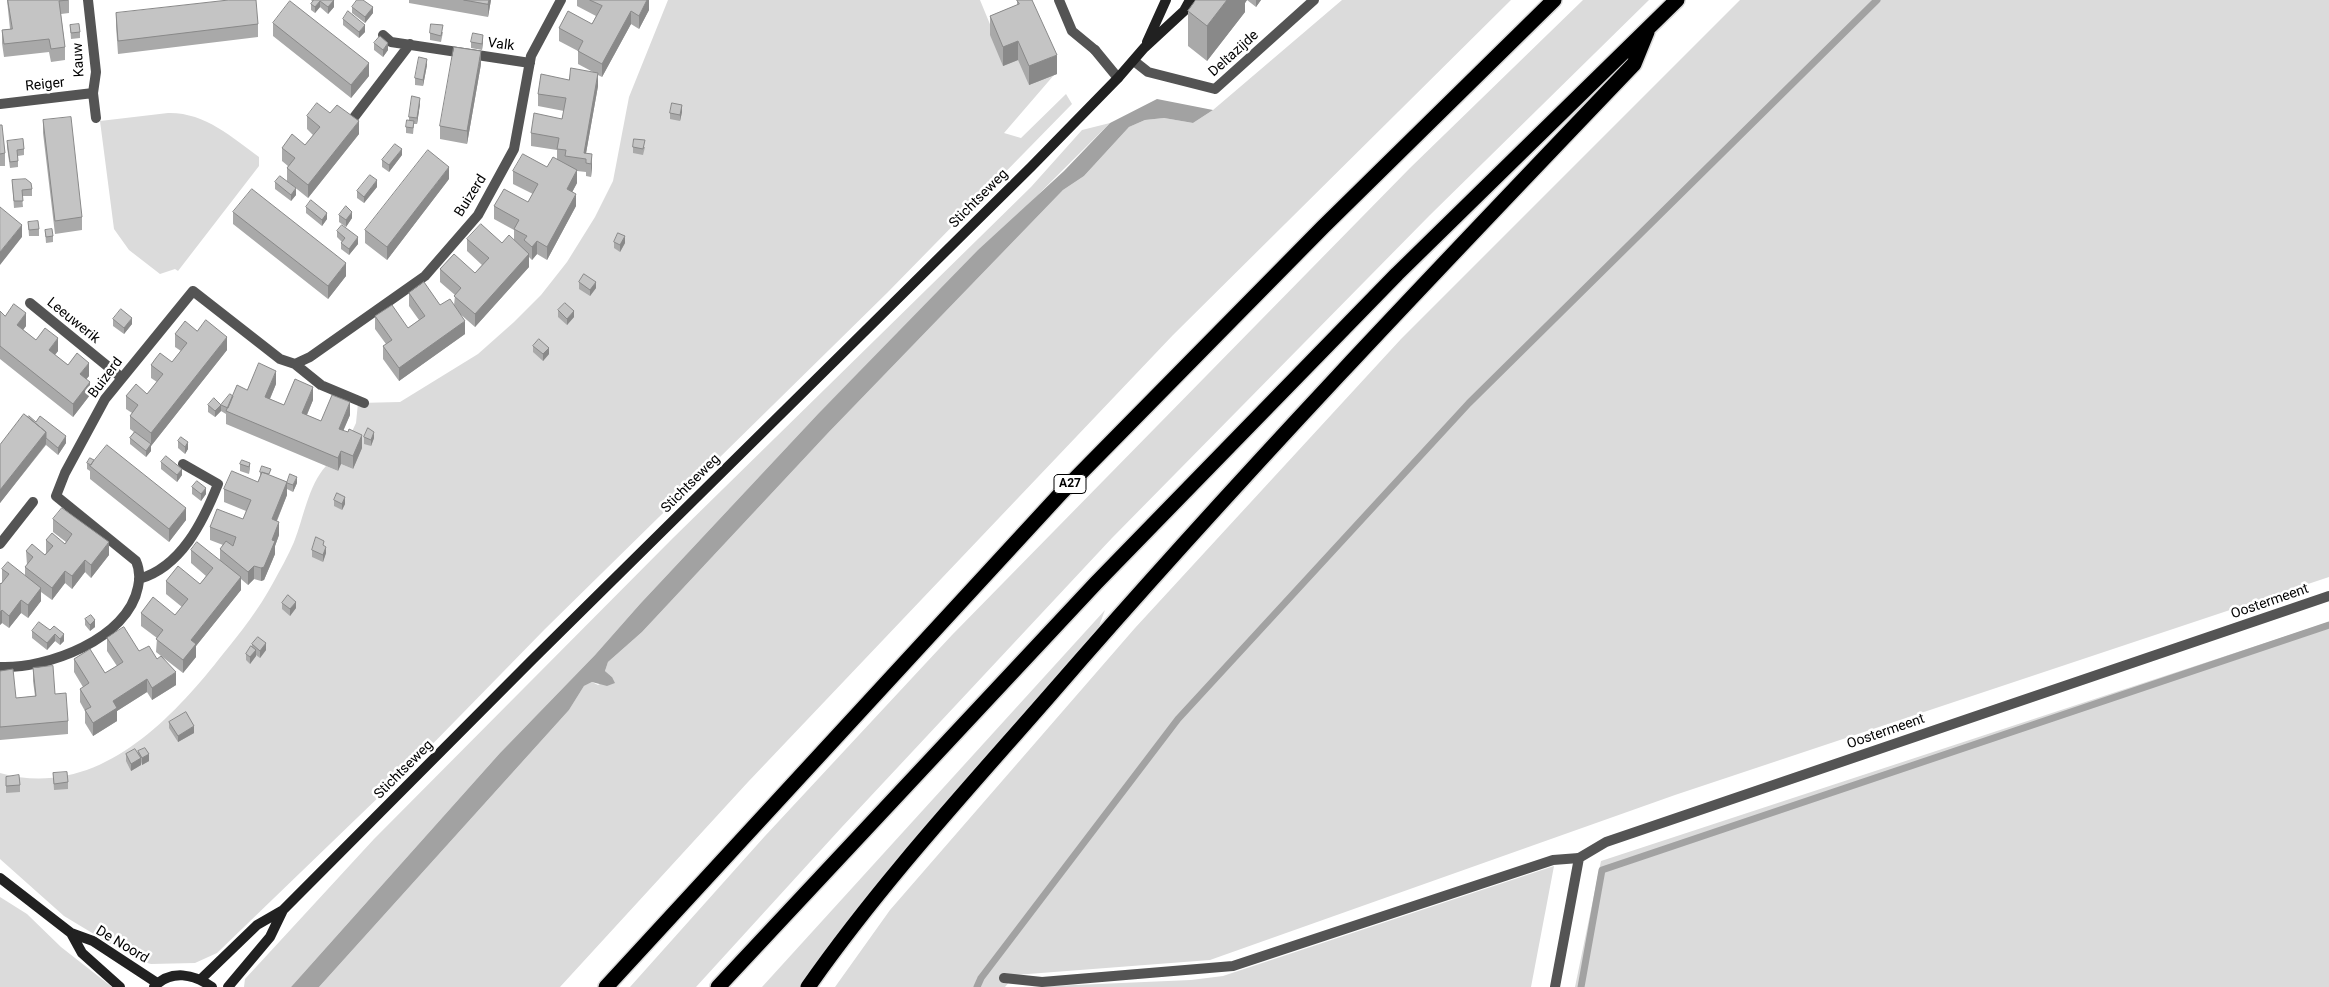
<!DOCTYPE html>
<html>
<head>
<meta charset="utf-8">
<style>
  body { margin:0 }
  canvas { display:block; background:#fff }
</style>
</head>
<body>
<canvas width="2329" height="987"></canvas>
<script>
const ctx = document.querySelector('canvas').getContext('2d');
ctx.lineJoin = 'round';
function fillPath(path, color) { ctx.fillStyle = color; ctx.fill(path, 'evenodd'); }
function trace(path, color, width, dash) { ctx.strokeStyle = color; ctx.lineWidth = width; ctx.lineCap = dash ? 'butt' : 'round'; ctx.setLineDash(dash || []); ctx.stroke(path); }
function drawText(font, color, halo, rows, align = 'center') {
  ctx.font = font + ' Roboto,sans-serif'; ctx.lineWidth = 5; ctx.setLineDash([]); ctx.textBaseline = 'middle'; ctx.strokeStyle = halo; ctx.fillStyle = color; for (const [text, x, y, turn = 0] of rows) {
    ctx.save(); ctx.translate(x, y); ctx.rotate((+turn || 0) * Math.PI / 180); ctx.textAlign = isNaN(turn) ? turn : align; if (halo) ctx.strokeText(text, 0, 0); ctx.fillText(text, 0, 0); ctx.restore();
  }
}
const green = new Path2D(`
  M668,0H980L994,34L1054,75L1004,133L1021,138L1066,94L1072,104L887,293L545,629L414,763L217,953L195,963L151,964L137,960L64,916L0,859V773C95,800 169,723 223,654C241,632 259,609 273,583C280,570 288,556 294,542C304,517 308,486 326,466L338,471L341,464L353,469L348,440L356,423L358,403L400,402L478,354L514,322L541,295L567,262L595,217L613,181L629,97Z
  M1342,0H1511L1173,335L748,782L560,987H319L569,710L584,686L592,682L598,685L612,677L605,671L608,662L642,632L828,433L1063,190L1084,176L1129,127L1145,120L1164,118L1193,123L1213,110Z
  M1583,0H1649L1430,215L1112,538L841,828L696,987H630L765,836L952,635L1410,168Z
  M1740,0H2329V577L1675,795L1210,960L1015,975L1005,987H835L890,910L1135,628L1401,339Z
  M168,113C204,112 232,137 259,157V166L178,271L175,269L160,274L129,250L114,229L100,121Z
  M1110,123L817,415L640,604L595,655L500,753L291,987H244L245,979L374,839L673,538L1031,187L1082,130Z
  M1105,610L1096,634L852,915L800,987H762Z
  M2329,622V987H1575L1601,861Z
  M1554,866L1531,987H1029L1191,980L1223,976Z
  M0,897L27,914L61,947L112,987H0Z`);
const water = new Path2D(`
  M1157,99L1213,110L1193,123L1164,118L1145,120L1129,127L1084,176L1063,190L828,433L642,632L608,662L605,671L612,677L615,683L607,686L592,682L584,686L569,710L319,987H291L500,753L595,655L640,604L817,415L978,250L1064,171L1110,123Z`);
const stream = new Path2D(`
  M977,987L981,978L1178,719L1469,403L1877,0
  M1581,987L1602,870L2329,625`);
const lane = new Path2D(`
  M1059,0L1072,31L1095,50
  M1004,978L1042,982L1233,966L1553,860L1579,858`);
const street = new Path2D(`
  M88,0L96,72L93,93L96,118
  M383,35L391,42L530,63
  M1095,50L1118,78
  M1134,61L1148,72L1215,89L1314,0
  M0,104L93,93
  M352,120L410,44
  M30,303L122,378
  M295,364L321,385L364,403
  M0,544L33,502
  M139,579C181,567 203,522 218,484L183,464
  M0,667C47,669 128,639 138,587C140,578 140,570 136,561L56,496L65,473L105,399L193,291L280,359L295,364L310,357L425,276L478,215L514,149L531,56L561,0
  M1555,987L1579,858L1606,842L2329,596`);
const secondary = new Path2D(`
  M1147,42L1166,0
  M0,878L71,933L93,941L157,983
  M71,933L82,953L120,987
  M201,979L257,925L283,910L533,659L1031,167L1118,78L1144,48L1184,11L1190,0
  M154,987C171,969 194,974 212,987
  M228,987L270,937L283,910`);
const highway = new Path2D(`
  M606,987L1062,492L1323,227L1554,0
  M718,987L1096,583L1397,274L1677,0
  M808,987C881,883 967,790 1050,695C1238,478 1436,271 1634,64L1647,32`);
const wall = new Path2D(`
  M7,0H69V13L61,14L65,47V60L51,62L49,52L4,57L2,43V30L10,29Z
  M311,0H333L334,7L328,14L320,7L315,13L311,10V4L313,2Z
  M409,0H491L488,17L409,3Z
  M577,0H649V10L639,29L631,24L602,77L598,75V86L586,153L592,167L591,177L586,176V172L577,171V183L572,192L576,206L547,260L537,254L532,260L529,257V267L475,327L459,313L465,334L399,381L383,359V346L386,344L375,329V316L408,328L419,320L409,306V293L440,305L454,306L455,295L440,282V269L475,273L482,265L467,251V239L502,243L514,240V230L494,219V206L528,202L533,194L513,184V171L547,167L557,159V150L531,146V133L562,119L564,111L538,106V94L569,80L593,72L578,64V51L559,41V28L592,24L596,16L577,6Z
  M1017,0H1032L1057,74L1029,85L1018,60L1003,66L990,35V16L1017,5Z
  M1196,0H1261L1256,7L1247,0L1245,3V12L1207,61L1188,46V11Z
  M352,7L373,13L365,23L352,13Z
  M116,13L258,24V37L118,54L116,26Z
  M343,19L365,32L359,38L343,25Z
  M273,23L369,76L351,98L273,36Z
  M70,25L80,32V38L71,39Z
  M443,32L441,42L430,40V33Z
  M483,41L482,50L471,48V42Z
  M374,43L388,50L383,57L374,50Z
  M481,64L467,144L440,139V126Z
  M427,65L423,86L415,85V78Z
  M420,104L417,124H414L413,134L406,133V127L409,120V117Z
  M682,112L680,121L670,119V113Z
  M307,116L359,134L308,198L287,181V168L288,166L282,161V148L305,145L313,135L307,129Z
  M43,120L82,217V230L55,234L43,133Z
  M0,125L5,153V166H0Z
  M7,141L24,149V155L18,156V167L10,168L7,147Z
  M633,147H645L643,155L633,153Z
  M402,155L389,172L382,167V160Z
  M449,179L387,260L365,243V230Z
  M12,180L32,189V196H22L23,207L14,208Z
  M275,182L296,195L291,201L275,189Z
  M377,187L364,203L357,198V191Z
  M306,207L327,219L322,226L306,213Z
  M233,212L346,276L328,299L233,224Z
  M339,215L352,218L346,227L339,222Z
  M28,222L39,229V236H29Z
  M45,230L53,236V242L46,243Z
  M337,231L358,244L349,255L341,249V243L342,242L337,237Z
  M614,242L625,243L620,252L614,248Z
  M579,282L596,288L590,296L579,289Z
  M558,310L574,317L567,325L558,317Z
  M0,311L5,316L26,326L23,330L36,340L58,351L55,355L68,365L89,376L86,379L90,395L73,417L0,359Z
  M113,319L132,324L124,334L113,326Z
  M197,331L227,350L151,446V451L146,457L130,444V438L134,432L130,429V416L132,413L126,409V396L147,394L157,382L151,378V365L172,362L181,351L175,347V334Z
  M533,346L549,354L543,361L533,352Z
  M276,384L270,399L284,405L313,400L307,415L321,421L350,415L343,430L362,448L353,469L341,464L338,471L226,424V414L221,411L215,417L208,412V405H221L233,396L247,390Z
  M24,414L66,443L58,455L46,445L0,503V445Z
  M364,437L374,438L371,446L364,444Z
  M178,441L188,449L185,454L178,448Z
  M161,462L182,475L177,482L161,469Z
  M87,463L186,520L169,542L90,479V471L87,469Z
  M250,463V469L249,474L240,471V464Z
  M260,472L287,482L297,483L293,492L287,489V495L277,521L279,535L275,546V554L264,580L261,581L254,579L248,585L241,579V590L196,646V657L183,673L156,652L157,638L141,626V613L175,615L182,607L166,594V581L200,584L206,576L191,563V550L220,560V549L223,545L210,540V527L243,519L246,511L224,502V489L258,482L260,476Z
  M192,487L206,494L201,501L192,494Z
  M334,500L345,504L342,510L334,506Z
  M53,519L109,555L91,578L85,572L72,589L65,583L52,600L41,592V601L28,618L21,613L9,628L2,623L0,625V583L1,584L2,582V569L25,576V567L27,565L26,551L45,555L46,553V540L65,544L66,542L53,532Z
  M324,546L326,553L323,562L312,557V550Z
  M282,603L296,608L290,616L282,609Z
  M85,619L95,627L90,631L85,625Z
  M50,630L64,641L60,645L55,641L47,650L32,638V631Z
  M107,638L157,659L176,685L152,700L147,692L117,711V721L93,736L85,723V711L80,702V689L83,687L74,672V659L105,673L117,666L107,651Z
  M252,644L266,650L260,658L256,655V656L250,664L246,660V654L252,647Z
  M33,668L55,694L68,721V734L0,740V671L16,698L35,696L33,681Z
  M169,722L194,733L178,742L169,728Z
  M138,751L149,761L142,765L141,762V765L131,771L126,761V754H138Z
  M53,773L68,782V789L54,790Z
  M6,777L20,785V792L6,793Z`);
const shadedWall = new Path2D(`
  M334,0V7L328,14V7Z
  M489,0H491L488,17V4Z
  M647,0H649V10L639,29V16Z
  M1227,0H1247L1245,3V12L1207,61V26Z
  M1256,0H1261L1256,7Z
  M320,1V7L315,13V7Z
  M373,7V13L365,23V17Z
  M631,11V24L602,77V64Z
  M365,25V32L359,38V32Z
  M483,35V41L482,50V44Z
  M1018,41V60L1003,66V47Z
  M388,43V50L383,57V50Z
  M481,51V64L467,144V131Z
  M1057,55V74L1029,85V66Z
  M427,59V65L423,86V80Z
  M369,63V76L351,98V85Z
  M598,73V86L585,159L584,153Z
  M420,98V104L417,124V118Z
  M682,105V112L680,121V115Z
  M359,121V134L308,198V185Z
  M402,149V155L389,172V165Z
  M592,154V167L591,177V164Z
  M449,167V179L387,260V247Z
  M577,170V183L567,202V189Z
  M377,180V187L364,203V197Z
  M296,188V195L291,201V195Z
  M576,194V206L547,260V247Z
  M352,212V218L346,227V220Z
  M327,213V219L322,226V220Z
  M22,225V237L0,265V252Z
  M625,236V243L620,252V245Z
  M358,237V244L349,255V249Z
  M537,241V254L532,260V247Z
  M529,254V267L475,327V314Z
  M346,263V276L328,299V286Z
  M596,282V288L590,296V290Z
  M574,311V317L567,325V319Z
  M26,313V326L17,338V325Z
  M132,318V324L124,334V328Z
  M465,321V334L399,381V368Z
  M227,337V350L151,446V433Z
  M58,338V351L49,362V350Z
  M549,348V354L543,361V354Z
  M89,363V376L80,387V374Z
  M276,371V384L265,410V397Z
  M90,382V395L73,417V404Z
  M313,387V400L302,426V413Z
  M350,402V415L339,441V429Z
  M221,405V411L215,417V411Z
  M46,432V444L0,503V490Z
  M374,432V438L371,446V440Z
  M362,435V448L353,469V456Z
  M66,436V443L58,455V448Z
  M188,442V449L185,454V447Z
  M151,444V451L146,457V451Z
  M341,451V464L338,471V458Z
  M182,469V475L177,482V475Z
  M297,477V483L293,492V485Z
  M287,482V495L272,532V519Z
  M206,488V494L201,501V494Z
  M345,497V504L342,510V504Z
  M186,508V520L169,542V529Z
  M279,522V535L275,546V554L264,580L261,581V568Z
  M109,542V555L91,578V565Z
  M326,547V553L323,562V555Z
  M85,560V572L72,589V576Z
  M254,566V579L248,585V572Z
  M65,571V583L52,600V588Z
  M241,577V590L196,646V657L183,673V660L191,640Z
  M41,588V601L28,618V605Z
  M21,600V613L9,628V616Z
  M296,602V608L290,616V609Z
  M2,610V623L0,625V612Z
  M95,620V627L90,631V625Z
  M55,634V641L47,650V643Z
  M64,634V641L60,645V639Z
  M266,643V650L260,658V651Z
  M256,650V656L250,664V657Z
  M176,672V685L152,700V688Z
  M147,679V692L117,711V721L93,736V723L113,701Z
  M194,726V733L178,742V736Z
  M149,754V761L142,765V758Z
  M141,758V765L131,771V764Z`);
const building = new Path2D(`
  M8,0H68L59,1L65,47L51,49L49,39L4,44L2,30L12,29Z
  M229,0H256L258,24L118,41L116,13Z
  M314,0H334L328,7L320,1L315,7L311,4Z
  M357,0H363L373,7L365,17L352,7Z
  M464,0H489L488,4Z
  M590,0H647L639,16L631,11L602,64L578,51L583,41L559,28L568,11L592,24L602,6Z
  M1017,0H1032L1057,55L1029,66L1018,41L1003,47L990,16L1019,4Z
  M1196,0H1227L1207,26L1188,11Z
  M290,1L369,63L351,85L273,23Z
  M348,11L365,25L359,32L343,19Z
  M79,24L80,32L71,33L70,25Z
  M431,24L443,25L441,36L430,33Z
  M473,33L483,35L482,44L471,42Z
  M380,36L388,43L383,50L374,43Z
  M454,47L481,51L467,131L440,126Z
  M419,57L427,59L423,80L415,78Z
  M571,68L598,73L584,153L592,154L591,164L586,163V159L565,156L566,150L557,149L559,138L531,133L534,113L562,119L566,98L538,94L541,74L569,80Z
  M412,96L420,98L417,118L409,117Z
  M317,103L330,113L337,105L359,121L308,185L287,168L295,158L282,148L292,134L305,145L320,127L307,116Z
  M672,103L682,105L680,115L670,113Z
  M71,117L82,217L55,221L43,120Z
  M407,120L414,121L413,128L406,127Z
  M0,125H2L5,153L0,154Z
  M23,139L24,149L17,150L18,161L10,162L7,141Z
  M634,139L645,140L643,149L633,147Z
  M395,144L402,149L389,165L382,160Z
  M428,150L449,167L387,247L365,230Z
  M523,154L547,167L553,157L577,170L567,189L576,194L547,247L537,241L532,247L524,240L527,236L514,229L519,220L494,206L504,189L528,202L538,184L513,171Z
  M370,175L377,180L364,197L357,191Z
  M280,176L296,188L291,195L275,182Z
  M26,179L31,183L32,189L22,190L23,201H14L12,180Z
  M252,189L346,263L328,286L233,212Z
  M311,200L327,213L322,220L306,207Z
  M346,206L352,212L346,220L339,215Z
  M0,207L22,225L0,252Z
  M38,221L39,229L29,230L28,222Z
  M481,224L502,243L509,235L529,254L475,314L454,296L461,288L440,269L454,254L475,273L489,258L467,239Z
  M342,225L358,237L349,249L341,243L345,238L337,231Z
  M52,229L53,236L46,237L45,230Z
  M618,233L625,236L620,245L614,242Z
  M584,274L596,282L590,290L579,282Z
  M424,282L440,305L450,299L465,321L399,368L383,346L392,340L375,316L392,305L408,328L425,316L409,293Z
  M565,303L574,311L567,319L558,310Z
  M14,304L26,313L17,325L36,340L45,328L58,338L49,350L68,365L77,353L89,363L80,374L90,382L73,404L0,346V311L5,316Z
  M121,309L132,318L124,328L113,319Z
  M206,320L227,337L151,433L130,416L138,405L126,396L136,384L147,394L163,374L151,365L156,358L160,353L172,362L187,343L175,334L185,321L197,331Z
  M539,339L549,348L543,354L533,346Z
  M259,363L276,371L265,397L284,405L295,379L313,387L302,413L321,421L332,395L350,402L339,429L348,432L349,429L362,435L353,456L341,451L338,458L226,411L237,385L247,390Z
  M230,394L233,396L228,408L221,405Z
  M214,398L221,405L215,411L208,405Z
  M24,414L46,432L0,490V445Z
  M29,416L36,422L40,416L66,436L58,448L46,438V432L28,417Z
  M368,428L374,432L371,440L364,437Z
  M135,432L151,444L146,451L130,438Z
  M181,437L188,442L185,447L178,441Z
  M107,445L186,508L169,529L90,466Z
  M166,456L182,469L177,475L161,462Z
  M90,458L94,460L91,465L87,463Z
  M242,460L250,463L249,467L240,464Z
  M262,466L271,469L269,474L260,472Z
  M232,471L258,482L262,472L287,482L272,519L279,522L272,540L275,541L264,567L261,568L254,566L248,572L220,549L226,541L233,546L236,537L210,527L217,509L243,519L251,500L224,489Z
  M290,474L297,477L293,485L287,483Z
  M197,481L206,488L201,494L192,487Z
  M337,493L345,497L342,504L334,500Z
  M62,508L109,542L91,565L85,560L72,576L65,571L52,588L25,567L33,557L26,551L32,544L45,555L53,546L46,540L52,533L65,544L72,534L53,519Z
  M316,537L324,541L323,545L326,547L323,555L312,550Z
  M197,542L241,577L191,640L196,644L183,660L156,639L163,630L141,613L153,597L175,615L188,599L166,581L178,566L200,584L213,568L191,550Z
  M8,562L41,588L28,605L21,600L9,616L2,610L0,612V583L1,584L9,574L2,569Z
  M288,595L296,602L290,609L282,603Z
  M91,615L95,620L90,625L85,619Z
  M39,622L50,630L54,626L64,634L60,639L55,634L47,643L32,631Z
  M124,627L139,651L149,646L157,659L161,656L176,672L152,688L147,679L113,701L117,708L93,723L85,710L91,707L80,689L89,683L74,659L90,649L105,673L115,667L123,662L107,638Z
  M258,637L266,643L260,651L252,644Z
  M251,646L256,650L250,657L246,654Z
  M53,666L55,694L66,693L68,721L0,727V671L13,669L16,698L36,696L33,668Z
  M186,712L194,726L178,736L169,722Z
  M145,748L149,754L142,758L138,751Z
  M135,749L141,758L131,764L126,754Z
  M67,772L68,782L54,784L53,773Z
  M19,775L20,785L6,786V777Z`);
const shields = [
  [1070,484,32]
];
const shieldNames = [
  ["A27",1070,484]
];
const streetNames = [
  ["Valk",501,45,7],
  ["Deltazijde",1234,54,-42],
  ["Kauw",79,60,-93],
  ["Reiger",45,85,-6],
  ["Buizerd",471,196,-58],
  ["Stichtseweg",979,199,-45],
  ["Leeuwerik",73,321,39],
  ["Buizerd",106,378,-53],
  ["Stichtseweg",691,484,-45],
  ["Oostermeent",2270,602,-19],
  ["Oostermeent",1886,732,-19],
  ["Stichtseweg",404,770,-45],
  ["De Noord",122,945,31]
];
fillPath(green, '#dbdbdb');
fillPath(water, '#a2a2a2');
trace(stream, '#a2a2a2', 7);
trace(highway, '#dbdbdb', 18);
trace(lane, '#545454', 10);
trace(street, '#545454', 10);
trace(secondary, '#212121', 10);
trace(highway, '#000', 15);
fillPath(wall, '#a9a9a9');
fillPath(shadedWall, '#898989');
fillPath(building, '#c4c4c4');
trace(building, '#898989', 1);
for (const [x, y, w] of shields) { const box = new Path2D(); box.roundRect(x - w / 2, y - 9.5, w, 19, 4); ctx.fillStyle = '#fff'; ctx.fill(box); trace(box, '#000', 1); }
drawText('bold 12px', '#000', null, shieldNames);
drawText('14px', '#000', '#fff', streetNames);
</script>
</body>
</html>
